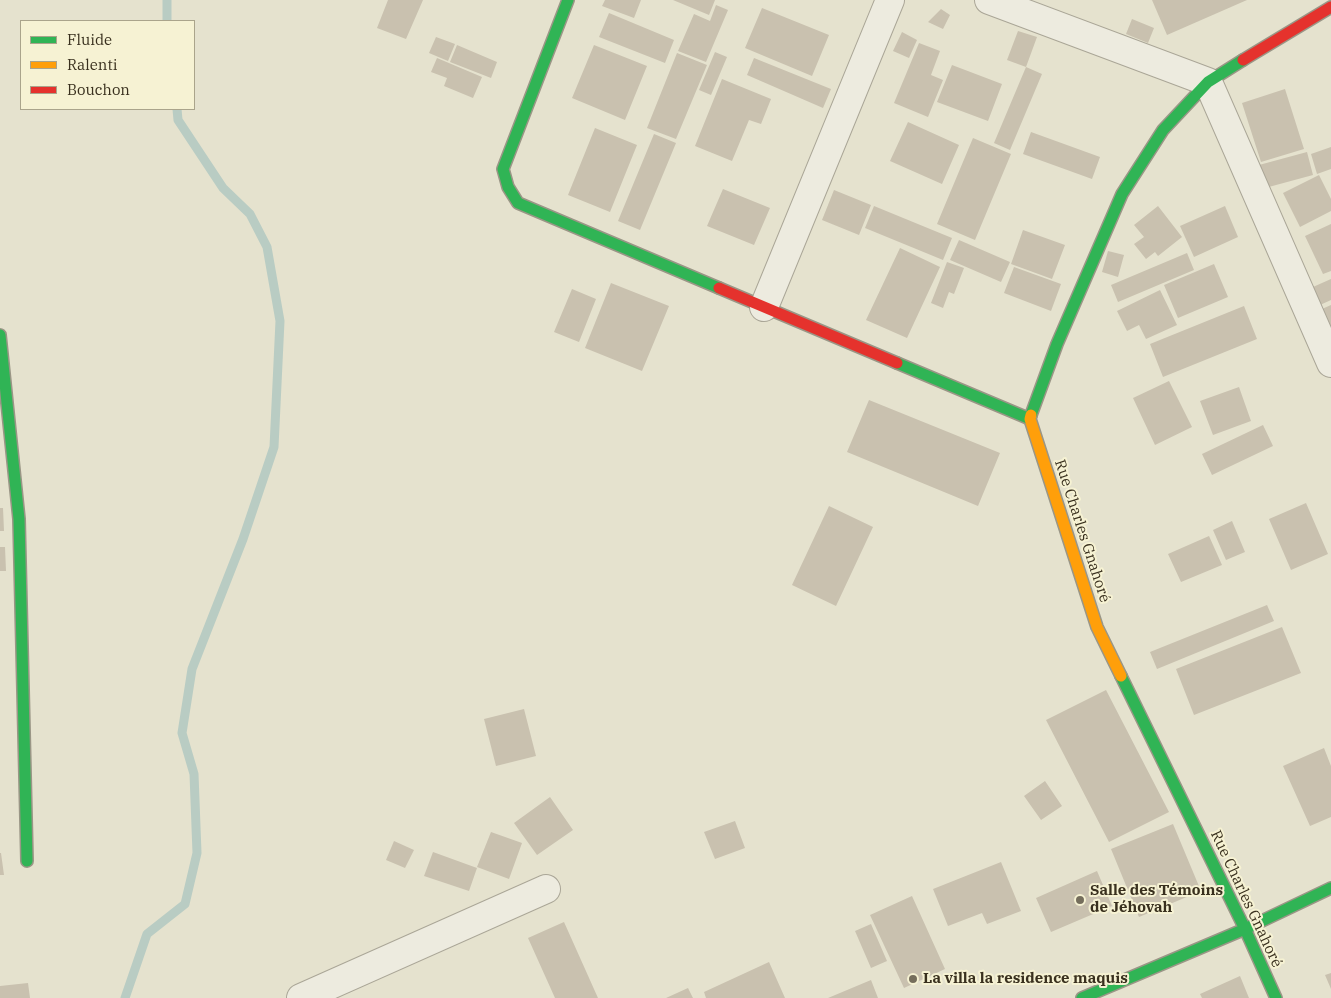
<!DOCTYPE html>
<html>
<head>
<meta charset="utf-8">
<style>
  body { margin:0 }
  #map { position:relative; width:1331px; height:998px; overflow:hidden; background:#e5e2ce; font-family:"IBM Plex Serif",serif }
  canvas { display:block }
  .legend { position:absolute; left:20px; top:20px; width:175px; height:90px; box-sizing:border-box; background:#f6f2d3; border:1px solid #aaa48b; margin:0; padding:6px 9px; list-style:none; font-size:15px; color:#39301e }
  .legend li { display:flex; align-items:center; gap:10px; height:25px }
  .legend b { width:25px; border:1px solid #aaa48b }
</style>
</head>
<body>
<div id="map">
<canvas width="1331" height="998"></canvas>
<ul class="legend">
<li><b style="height:6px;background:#30b455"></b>Fluide</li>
<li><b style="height:6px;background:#ff9f0a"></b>Ralenti</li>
<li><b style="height:6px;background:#e5322d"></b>Bouchon</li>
</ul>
</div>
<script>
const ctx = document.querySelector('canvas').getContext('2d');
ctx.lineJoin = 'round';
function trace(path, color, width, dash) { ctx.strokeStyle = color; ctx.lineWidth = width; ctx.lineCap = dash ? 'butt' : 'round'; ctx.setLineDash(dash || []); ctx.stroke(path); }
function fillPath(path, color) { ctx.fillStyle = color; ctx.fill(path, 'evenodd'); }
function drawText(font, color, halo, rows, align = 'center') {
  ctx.font = font + ' "IBM Plex Serif",serif'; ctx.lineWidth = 4; ctx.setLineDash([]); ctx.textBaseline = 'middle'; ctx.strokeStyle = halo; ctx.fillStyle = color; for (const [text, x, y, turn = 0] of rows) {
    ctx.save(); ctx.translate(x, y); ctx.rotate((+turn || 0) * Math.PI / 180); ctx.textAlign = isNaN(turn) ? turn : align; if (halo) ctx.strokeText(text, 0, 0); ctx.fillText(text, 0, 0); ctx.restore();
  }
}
const stream = new Path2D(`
  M167,0V21
  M125,998L147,934L185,904L197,853L194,774L182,733L192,669L243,539L274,447L280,321L267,247L250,214L223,188L178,120L177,109`);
const building = new Path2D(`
  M388,0H423L406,39L377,28Z
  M605,0H641L634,18L602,6Z
  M673,0H715L709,15Z
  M1152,0H1247L1167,35Z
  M716,5L728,10L706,62L678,51L694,14L710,21Z
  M762,8L829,35L812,76L745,48Z
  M941,9L950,15L943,29L928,22Z
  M609,13L674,40L665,63L599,37Z
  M1132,19L1154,28L1148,43L1126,34Z
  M1018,31L1037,37L1026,67L1007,60Z
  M902,32L917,40L909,58L893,51Z
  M436,37L455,44L448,61L429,53Z
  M919,43L940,51L931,75L943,80L928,117L894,103Z
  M457,45L497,62L491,78L450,62Z
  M594,45L647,66L625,120L572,98Z
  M715,52L727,57L711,95L699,90Z
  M677,53L707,65L676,139L647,128Z
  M437,58L482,77L473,98L444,86L447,78L431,72Z
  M754,58L831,89L823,108L747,75Z
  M952,65L1002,84L988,121L937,102Z
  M1026,67L1042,74L1010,150L994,143Z
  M722,79L771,99L761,124L749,120L732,161L695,146Z
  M1285,89L1304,149L1261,162L1242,103Z
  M908,122L959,145L942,184L890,161Z
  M595,128L637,145L610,212L568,195Z
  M1031,132L1100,157L1092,179L1023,154Z
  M654,134L676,143L640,230L618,221Z
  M973,138L1011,154L975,240L937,224Z
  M1331,147V169L1317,174L1311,154Z
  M1307,152L1313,175L1265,188L1259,165Z
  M1319,175L1331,199V211L1300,227L1283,193Z
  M723,189L770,208L754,245L707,226Z
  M834,190L871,205L859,235L822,220Z
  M874,206L952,238L943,260L865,228Z
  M1158,206L1182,237L1158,256L1155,252L1146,259L1134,244L1144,237L1134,225Z
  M1225,206L1238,237L1194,257L1180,226Z
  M1331,224V271L1323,274L1305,236Z
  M1023,230L1065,245L1052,279L1011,264Z
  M959,240L1010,262L1001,282L950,260Z
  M900,248L940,267L907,338L866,320Z
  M1108,251L1124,255L1118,277L1102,272Z
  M1187,253L1194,270L1118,302L1111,285Z
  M947,262L964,268L954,294L949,292L943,308L931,303Z
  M1214,264L1228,297L1178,318L1164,285Z
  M1014,267L1061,284L1051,311L1004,293Z
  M1331,279V300L1320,305L1313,287Z
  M611,283L669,306L642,371L585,348Z
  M572,289L596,299L579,342L554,332Z
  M1160,290L1177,325L1146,339L1139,325L1127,331L1117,311Z
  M1331,305V329L1322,309Z
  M1244,306L1257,339L1163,377L1150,344Z
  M1169,381L1192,427L1155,445L1133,398Z
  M1239,387L1251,421L1213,435L1200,401Z
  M869,400L1000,453L978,506L847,452Z
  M1263,425L1273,446L1212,475L1202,454Z
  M1306,503L1328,554L1291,570L1269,519Z
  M829,506L873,527L836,606L792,585Z
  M0,508H3L4,531H0Z
  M1232,521L1245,552L1226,560L1213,530Z
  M1209,536L1222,565L1181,582L1168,554Z
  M0,547H5L6,571H0Z
  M1267,605L1274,621L1157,669L1150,652Z
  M1282,627L1301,673L1194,715L1176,669Z
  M1106,690L1169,812L1109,842L1046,720Z
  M524,709L536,756L496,766L484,719Z
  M1324,748L1331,766V817L1310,826L1283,766Z
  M1045,781L1062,806L1041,820L1024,796Z
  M550,797L573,830L537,855L514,823Z
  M735,821L745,848L715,859L704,832Z
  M1173,824L1201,891L1139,917L1111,849Z
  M491,832L522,843L509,879L477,867Z
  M394,841L414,850L405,868L386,860Z
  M433,852L477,868L469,891L424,876Z
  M0,853H1L4,875H0Z
  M1001,862L1021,911L987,924L982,913L948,926L933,889Z
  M1097,871L1112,906L1051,932L1036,898Z
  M912,896L945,969L904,988L870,915Z
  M564,922L598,998H555L528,938Z
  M871,924L887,961L871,968L855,931Z
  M769,962L785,998H706L704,992Z
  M1331,973V989L1325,975Z
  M1240,976L1249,998H1202L1200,994Z
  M871,980L878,998H828Z
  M28,983L30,998H0V986Z
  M688,988L693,998H666Z`);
const street = new Path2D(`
  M989,0L1208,82L1331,363
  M764,307L890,0
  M301,998L546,889`);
const fast = new Path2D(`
  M568,0L503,169L508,187L518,203L719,288
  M0,335L19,519L27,861
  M897,363L1030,419
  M1031,415L1057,344L1122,194L1163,130L1208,82L1243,60
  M1121,676L1245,929L1276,998
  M1082,998L1245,929L1331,888`);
const slow = new Path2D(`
  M1031,415L1030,419L1097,627L1121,676`);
const jam = new Path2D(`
  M1243,60L1331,7
  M719,288L897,363`);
const markers = [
  [1080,900,5,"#756e5c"],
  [913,979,5,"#756e5c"]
];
const streetNames = [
  ["Rue Charles Gnahoré",1082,531,72],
  ["Rue Charles Gnahoré",1246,899,65]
];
const poiNames = [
  ["Salle des Témoins",1090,891],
  ["de Jéhovah",1090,908],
  ["La villa la residence maquis",923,979]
];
trace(stream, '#b9ccc3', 9);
fillPath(building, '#c9c1af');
trace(street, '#aaa697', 30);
trace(fast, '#9a9686', 14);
trace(slow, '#9a9686', 14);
trace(jam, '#9a9686', 14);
trace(street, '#edebdf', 28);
trace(fast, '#30b455', 11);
trace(slow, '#ff9f0a', 11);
trace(jam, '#e5322d', 11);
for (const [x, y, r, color] of markers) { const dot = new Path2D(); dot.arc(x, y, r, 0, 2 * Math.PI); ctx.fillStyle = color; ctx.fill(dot); trace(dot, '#f6f2d3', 2); }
drawText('15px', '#39301e', '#f6f2d3', streetNames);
drawText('bold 15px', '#39301e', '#f6f2d3', poiNames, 'left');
</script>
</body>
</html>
